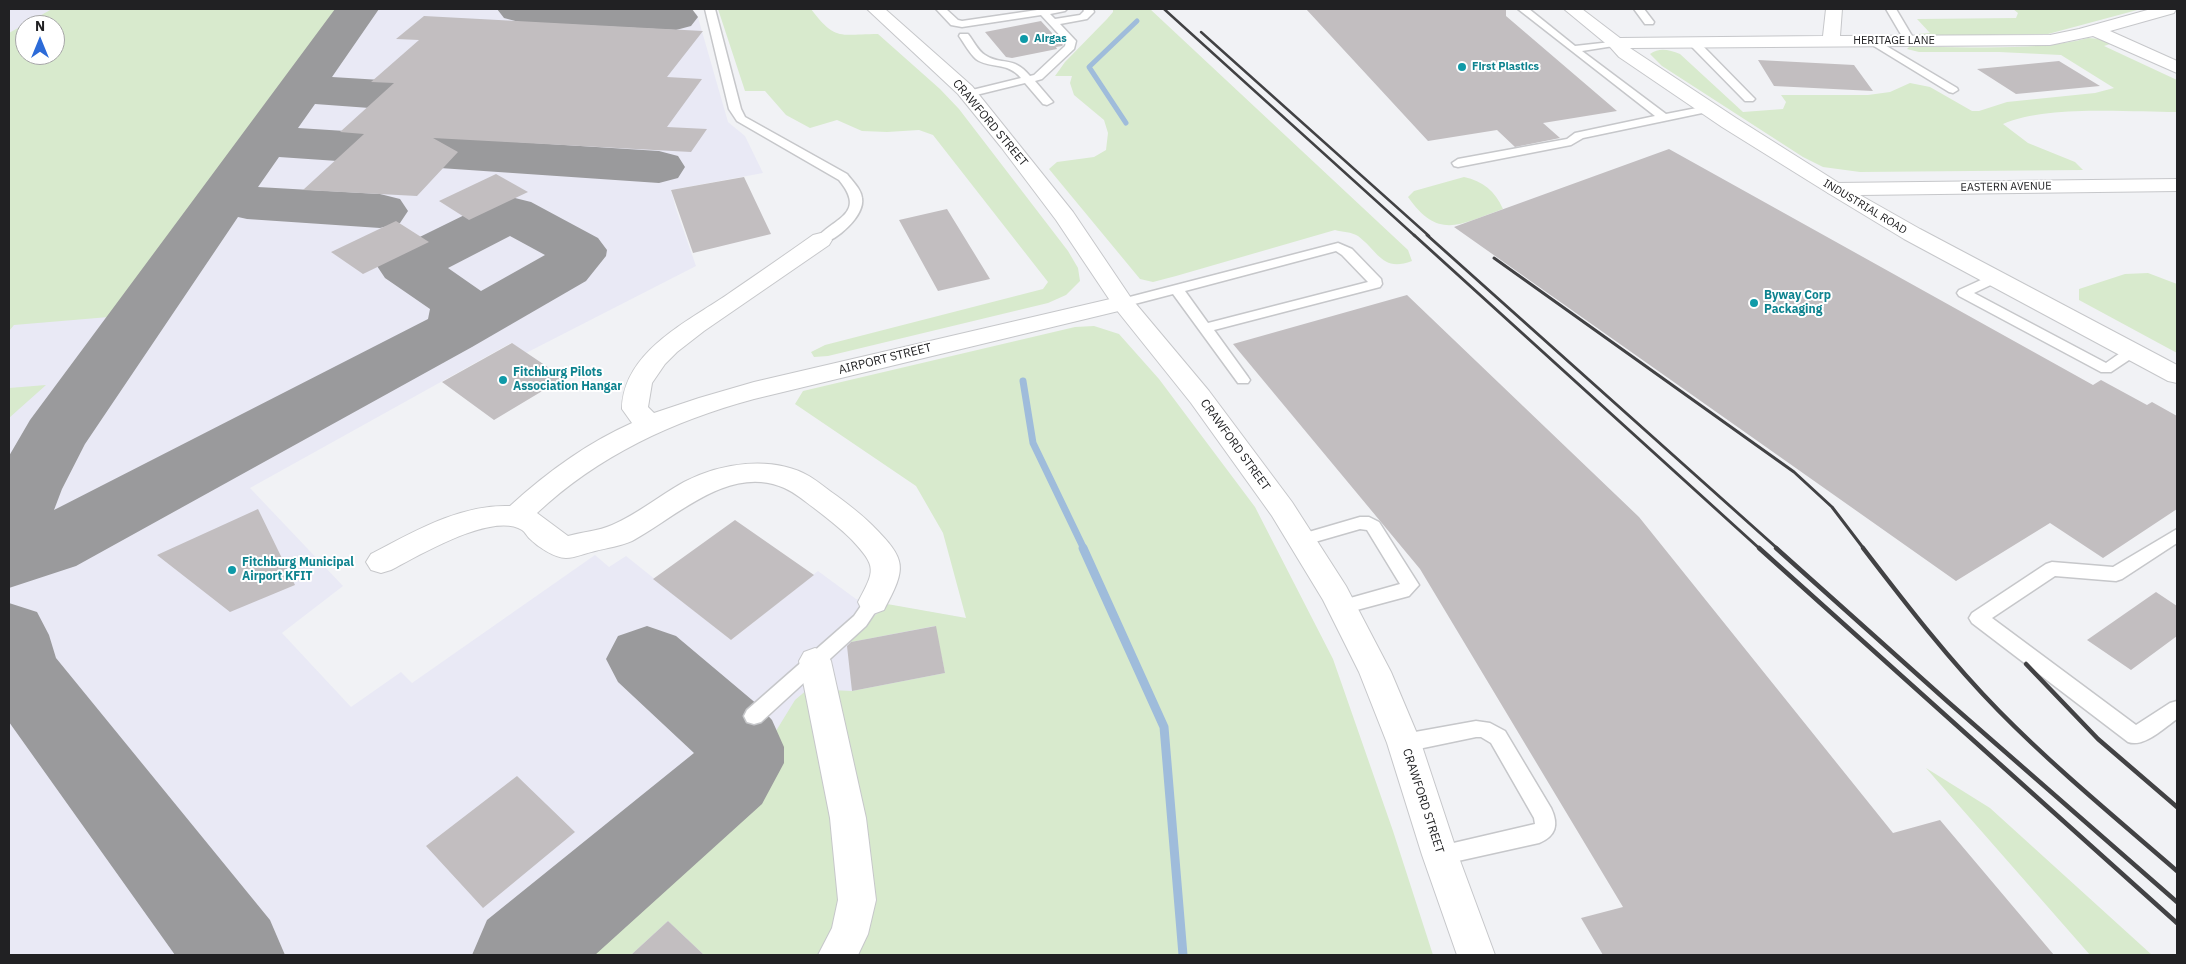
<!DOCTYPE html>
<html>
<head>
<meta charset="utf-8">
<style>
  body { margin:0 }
  #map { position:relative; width:2186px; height:964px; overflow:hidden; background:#f1f2f5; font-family:"IBM Plex Sans",sans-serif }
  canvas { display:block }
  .frame { position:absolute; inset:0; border:10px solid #212123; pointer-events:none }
  .north { position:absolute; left:15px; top:15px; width:50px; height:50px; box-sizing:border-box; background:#fff; border:1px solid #a6a6a7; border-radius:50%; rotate:0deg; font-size:14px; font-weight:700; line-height:20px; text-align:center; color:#212123 }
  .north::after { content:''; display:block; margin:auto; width:18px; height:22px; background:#2c6bd8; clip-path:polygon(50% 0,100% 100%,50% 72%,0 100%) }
</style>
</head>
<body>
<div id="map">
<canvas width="2186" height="964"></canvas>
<div class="frame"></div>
<div class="north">N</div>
</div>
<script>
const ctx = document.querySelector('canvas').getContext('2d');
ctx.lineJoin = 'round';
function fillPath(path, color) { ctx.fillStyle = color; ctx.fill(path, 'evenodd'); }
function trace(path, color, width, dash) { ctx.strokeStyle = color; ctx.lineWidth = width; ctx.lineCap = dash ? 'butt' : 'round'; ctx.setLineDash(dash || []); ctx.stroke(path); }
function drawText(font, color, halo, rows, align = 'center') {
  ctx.font = font + ' "IBM Plex Sans",sans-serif'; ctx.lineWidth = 4; ctx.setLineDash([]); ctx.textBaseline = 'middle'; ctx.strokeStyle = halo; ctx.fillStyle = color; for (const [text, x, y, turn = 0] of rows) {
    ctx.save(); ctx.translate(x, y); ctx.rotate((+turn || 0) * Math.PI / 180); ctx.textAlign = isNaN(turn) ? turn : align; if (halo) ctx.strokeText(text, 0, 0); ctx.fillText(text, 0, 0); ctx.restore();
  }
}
const built = new Path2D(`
  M9,9H680L697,14L728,122L745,136L763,173L671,190L676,209L696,266L526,353L511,343L250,488L343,586L282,633L351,707L401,672L412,683L595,555L609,567L626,556L731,640L818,571L856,599L966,618L1038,955H9ZM25,25H55V55H25Z`);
const green = new Path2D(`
  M52,9H336L109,317L14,325L9,331V33ZM25,25H55V55H25Z
  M718,9H811C836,42 840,34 878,34L940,89L959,109L1068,251L1078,268L1080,281L1066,295L1048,303L828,356L814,357L811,352L825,345L1043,289L1048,282L933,135L919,130L887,132L862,131L837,120L810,128L786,115L765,91H745Z
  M1113,9H1150L1408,250L1412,261C1382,272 1379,252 1358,236C1352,232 1342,232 1335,230L1176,276L1153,282L1140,279L1049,169L1057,162L1094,157L1106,150L1108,133L1104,120L1074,95L1070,83L1072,76H1055L1065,62L1107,19L1113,12Z
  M2013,9H2141L2048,34L1923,36L1918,34L1930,33L1917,19L2016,18L2018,13Z
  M2088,38L2101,39L2113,43L2104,46L2177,80V112C2129,112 2046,105 2003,124L2028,143L2075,162L2083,170L1860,172L1823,167L1803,157L1662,66L1650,54C1660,47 1669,50 1680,54L1743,112L1783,109L1786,102L1781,95H1868L1890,92L1910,83L1930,87L1972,111H1979L2007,102L2095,93L2114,88L2061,55L1999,52H1919L1907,49L1909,47C1963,46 2037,52 2088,38Z
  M1464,177C1483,181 1495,191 1503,209C1460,224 1439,241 1408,197L1414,191Z
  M2148,273L2177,284V353L2079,300V289L2125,274Z
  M1094,326L1119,334L1159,379L1255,507L1333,659L1393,831L1433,955H704L668,921L631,955H562L558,950L732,799L744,783L795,700L808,689L852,691L945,673L935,626L846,643L887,604L966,618L943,533L916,486L795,404L803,391L1075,327Z
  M46,385L9,418V388Z
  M1926,768L1990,808L2152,955H2090Z`);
const streamFar2 = new Path2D(`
  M1126,123L1089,67L1137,21`);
const streamFar1 = new Path2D(`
  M1023,381L1033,443L1084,549`);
const stream = new Path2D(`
  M1083,548L1164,727L1183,955`);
const taxiway = new Path2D(`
  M335,9H379L332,77L479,86L496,91L503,101L496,111L479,116L315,104L298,128L659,151L678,156L685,167L678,178L659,183L279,157L258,187L380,194L400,199L408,211L400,223L380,228L247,219L238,217L85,444L62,489L54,510L428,319L430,309L385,278L377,266L385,254L491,202L511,197L531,202L598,238L607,250L606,256L586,281L472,347L76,566L9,588V456L30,420ZM510,236L545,255L481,291L448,268Z
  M497,9H692L698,17L691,26L676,30L519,22L504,18Z
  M9,603L37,612L49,635L56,658L270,920L285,955H175L9,722Z
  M647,626L676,636L758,705L772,720L784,747V763L762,804L595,955H472L487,920L694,753L618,682L606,659L618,636Z`);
const building = new Path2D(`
  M1306,9H1506V16L1617,111L1543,123L1560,138L1515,147L1497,130L1428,141Z
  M424,16L703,31L667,77L702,79L667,127L707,129L691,152L433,138L458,152L417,196L303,190L364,134L340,132L394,83L371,82L419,40L396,39Z
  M1041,21L1063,45L1062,46L1056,47L1057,49L1012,58L1006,57L985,32Z
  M1758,60L1854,65L1873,91L1774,86Z
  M2059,61L2100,86L2016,94L1977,69Z
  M1669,149L2093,385L2101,380L2147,405L2152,402L2177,416V509L2103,558L2050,523L1956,581L1454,227Z
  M496,174L528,192L469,220L439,201Z
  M744,177L771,234L693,253L671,190Z
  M947,209L990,279L938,291L899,220Z
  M396,221L429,242L363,274L331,252Z
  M1407,295L1639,517L1893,833L1940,820L2054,955H1603L1581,918L1623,907L1420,569L1233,344Z
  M512,343L564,378L494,420L442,382Z
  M258,509L295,585L230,612L157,555Z
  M735,520L814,575L731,640L653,579Z
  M2156,592L2177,606V636L2131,670L2087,640Z
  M936,626L945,673L852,691L847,646L851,642Z
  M517,776L575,832L483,908L426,846Z
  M668,921L704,955H631Z`);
const service = new Path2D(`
  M705,9H715L741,109L745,117L847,174C853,182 861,189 862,198C865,216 837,240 821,244L815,240C832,218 868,215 839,180L737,121L729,109Z
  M936,9H946L958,20L962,21L1044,9H1067L1065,11L1050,14L1055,19L1080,15L1084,11L1083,9H1093L1094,12L1087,19L1060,24L1076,41L1074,49L1042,79L1035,81L1053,102L1047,105L1043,104L1025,83L968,97L963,94L964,92L1021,78C1007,61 989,69 976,59C970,54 964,43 959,36L960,34H968C973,40 978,51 985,55C1001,66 1013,55 1030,76L1034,75L1065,46L1066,42L1041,15L962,27L951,25Z
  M1518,9H1529L1575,46L1620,41V45L1582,51L1666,114L1707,106L1713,109L1707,112L1583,138L1571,145L1458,167L1454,166L1452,163L1458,159L1567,139L1575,133L1655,116Z
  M1634,9H1644L1654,22L1653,24H1645Z
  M1886,9H1896L1915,41L1914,43H1906Z
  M1873,38L1957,88L1958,90L1953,93L1949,92L1869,43V39Z
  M1694,40L1698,41L1753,97L1755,99L1753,101H1745L1690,45V41Z
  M1338,243L1352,249L1381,279L1382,284L1380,287L1214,330L1248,377L1250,380L1248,383H1238L1173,294L1123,307L1116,303L1118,300ZM1336,251L1342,255L1368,282L1208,323L1185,291Z
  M1994,274L1999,275L2001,278L1999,281L1974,293L2106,363C2115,357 2127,346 2139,349L2141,352L2111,372H2101L1959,296L1957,293L1959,290Z
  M1360,517H1369L1379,522L1419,585L1409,596L1342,614L1336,612L1333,607L1336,602L1400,584L1367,530L1360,529L1301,546L1295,544L1292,540L1295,536Z
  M2177,529V543L2122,579L2116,581L2055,576L1992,618L2136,725L2170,703L2177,701V719C2164,728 2144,748 2128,742L1972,623L1969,618L1972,613L2046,564L2052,562L2113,567Z
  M873,595L879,597L882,602L866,626L761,722L754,724L747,722L744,716L747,710L854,616L867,597Z
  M1476,721L1490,723L1505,731L1551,808C1559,825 1556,836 1539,843L1440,865L1432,862L1429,855L1432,848L1535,824L1534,818L1491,743L1481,737H1476L1404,752L1397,749L1394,743L1397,737L1404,734Z`);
const minor = new Path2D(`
  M1564,9H1582L1620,38L1823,36L1826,9H1842L1840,36L2050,35L2079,29L2151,9H2176L2174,13L2110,31L2177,61V73L2093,36L2050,45L1630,48L1736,118L1842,185L1845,189L1842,193L1835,195L1828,193L1722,127L1619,57L1610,47Z
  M821,233L829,235L832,240L829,245L704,331L677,352L665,364L652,383L648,407L654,413L699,398L754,382L1123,296L1131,298L1135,303L1131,308L754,399C673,421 599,455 537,513L568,536C582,532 599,531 612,525C638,514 660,495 684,482C720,463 772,455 809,476C819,482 828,490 837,496C849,505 861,514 872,525C907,560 907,567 884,610L873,614L862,610L858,602C875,570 877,567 852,540C840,528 827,518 814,508C803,500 792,490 779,486C726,467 675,518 632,541C621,546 607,548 595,551C586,553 575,558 566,558C554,558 537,546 529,538C527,536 525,532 522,530C493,511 418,556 391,570L381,573L371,570L366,562L371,554C413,532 460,504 510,506C546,473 587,443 632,423L622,409C623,352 687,322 728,294C757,274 785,255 813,235Z
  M815,648L826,652L831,661L866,818L876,900L868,934L858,955H818L832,928L838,900L830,818L799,661L804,652Z`);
const tertiary = new Path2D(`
  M2177,179V191L1860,195L1920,229L2177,365V383L2168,381L1904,239L1828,193L1825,189L1828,185L1835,183Z`);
const secondary = new Path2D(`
  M867,9H885L972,86L1073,212L1131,298L1209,391L1292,502L1346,586L1391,672L1421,743L1458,855L1495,955H1457L1422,855L1387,743L1359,672L1323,600L1272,516L1191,403L1115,308L1056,220L1001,147L958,94Z`);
const railFar2 = new Path2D(`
  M1164,9L1415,236
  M1201,32L1429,236`);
const railFar1 = new Path2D(`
  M1414,235L1760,549
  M1427,235L1778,549
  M1494,258L1794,472L1832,507L1864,549`);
const rail = new Path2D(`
  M1759,548L2177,923
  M1776,548L1947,701L2177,902
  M1863,548C1906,604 1949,660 1999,711C2055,768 2117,819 2177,871
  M2026,664L2098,739L2177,807`);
const markers = [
  [1024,39,5,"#0f9aa8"],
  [1462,67,5,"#0f9aa8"],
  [1754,303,5,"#0f9aa8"],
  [503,380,5,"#0f9aa8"],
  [232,570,5,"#0f9aa8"]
];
const farCulturenames = [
  ["Airgas",1034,39],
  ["First Plastics",1472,67]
];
const farStreetnames = [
  ["HERITAGE LANE",1894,41],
  ["EASTERN AVENUE",2006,187,-1],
  ["INDUSTRIAL ROAD",1865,207,31]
];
const streetNames = [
  ["CRAWFORD STREET",990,123,50],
  ["AIRPORT STREET",885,359,-14],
  ["CRAWFORD STREET",1235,445,54],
  ["CRAWFORD STREET",1423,801,72]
];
const cultureNames = [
  ["Byway Corp",1764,296],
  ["Packaging",1764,310],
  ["Fitchburg Pilots",513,373],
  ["Association Hangar",513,387],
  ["Fitchburg Municipal",242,563],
  ["Airport KFIT",242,577]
];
fillPath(built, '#e9e9f5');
fillPath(green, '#d8eacd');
trace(streamFar2, '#9fbcdb', 5);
trace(streamFar1, '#9fbcdb', 7);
trace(stream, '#9fbcdb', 9);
fillPath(taxiway, '#9a9a9c');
fillPath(building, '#c2bec0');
trace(service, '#c6c7ca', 3);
trace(minor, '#c6c7ca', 2);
trace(tertiary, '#c6c7ca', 2);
trace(secondary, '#c6c7ca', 2);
fillPath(service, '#fff');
fillPath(minor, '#fff');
fillPath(tertiary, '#fff');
fillPath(secondary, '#fff');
trace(railFar2, '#424244', 2.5);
trace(railFar1, '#424244', 3);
trace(rail, '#424244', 4.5);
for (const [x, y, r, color] of markers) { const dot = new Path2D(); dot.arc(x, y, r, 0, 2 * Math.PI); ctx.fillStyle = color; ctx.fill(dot); trace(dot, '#fff', 2); }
drawText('bold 11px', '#0d838f', '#fff', farCulturenames, 'left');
drawText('11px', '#212123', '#fff', farStreetnames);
drawText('12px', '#212123', '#fff', streetNames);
drawText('bold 12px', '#0d838f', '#fff', cultureNames, 'left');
</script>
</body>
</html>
